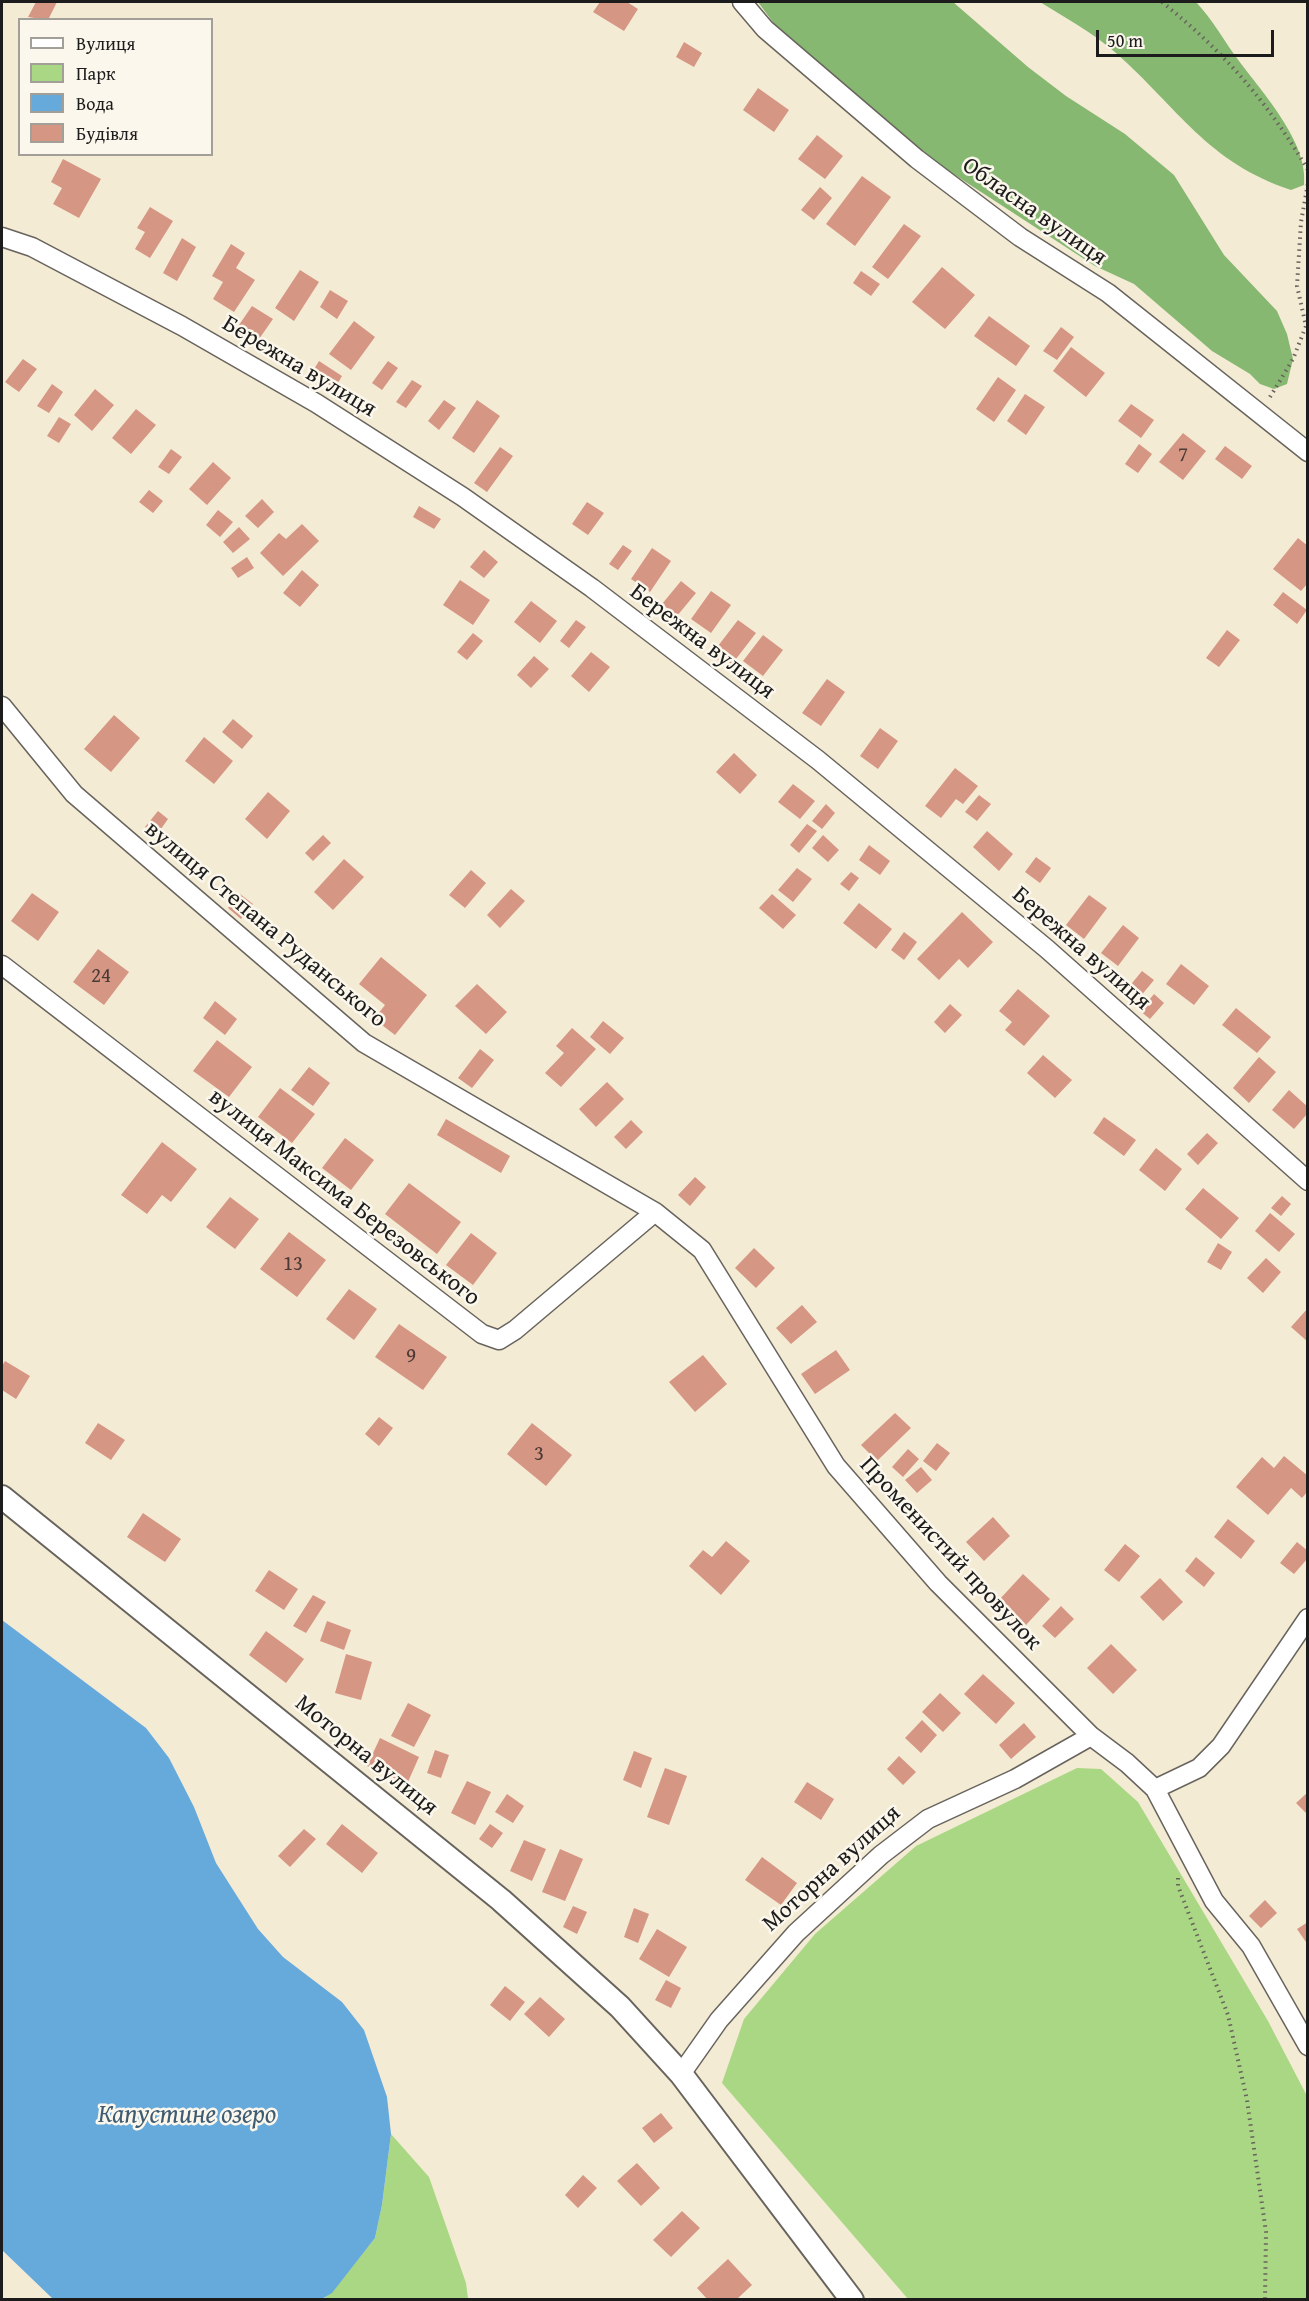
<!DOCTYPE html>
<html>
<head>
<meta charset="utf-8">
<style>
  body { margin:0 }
  #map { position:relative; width:1309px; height:2301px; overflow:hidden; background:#f4ebd5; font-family:"Gentium Book Plus",serif }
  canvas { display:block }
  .frame { position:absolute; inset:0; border:3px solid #1c1c1c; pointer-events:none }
  .legend { position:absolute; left:18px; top:18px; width:195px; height:138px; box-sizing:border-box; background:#fbf7ec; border:2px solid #a29f99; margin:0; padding:8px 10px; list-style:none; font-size:18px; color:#1c1c1c }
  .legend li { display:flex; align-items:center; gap:12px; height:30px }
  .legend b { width:30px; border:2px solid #a29f99 }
  .scale { position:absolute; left:1096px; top:30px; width:178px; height:27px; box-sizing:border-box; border:3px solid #1c1c1c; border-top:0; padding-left:8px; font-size:18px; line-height:21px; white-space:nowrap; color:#1c1c1c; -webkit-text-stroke:4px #fbf7ec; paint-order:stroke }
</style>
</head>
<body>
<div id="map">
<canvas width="1309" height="2301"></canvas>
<div class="frame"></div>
<ul class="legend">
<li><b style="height:8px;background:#fff"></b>Вулиця</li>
<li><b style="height:16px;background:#aad784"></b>Парк</li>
<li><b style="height:16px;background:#66a9db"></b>Вода</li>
<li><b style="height:16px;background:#d69684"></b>Будівля</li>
</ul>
<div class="scale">50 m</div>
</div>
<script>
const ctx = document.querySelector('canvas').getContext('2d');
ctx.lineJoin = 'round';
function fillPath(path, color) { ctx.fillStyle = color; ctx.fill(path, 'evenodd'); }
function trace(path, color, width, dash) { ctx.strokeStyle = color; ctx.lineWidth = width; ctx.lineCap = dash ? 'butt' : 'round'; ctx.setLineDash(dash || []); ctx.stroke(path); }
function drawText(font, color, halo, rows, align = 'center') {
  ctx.font = font + ' "Gentium Book Plus",serif'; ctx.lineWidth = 5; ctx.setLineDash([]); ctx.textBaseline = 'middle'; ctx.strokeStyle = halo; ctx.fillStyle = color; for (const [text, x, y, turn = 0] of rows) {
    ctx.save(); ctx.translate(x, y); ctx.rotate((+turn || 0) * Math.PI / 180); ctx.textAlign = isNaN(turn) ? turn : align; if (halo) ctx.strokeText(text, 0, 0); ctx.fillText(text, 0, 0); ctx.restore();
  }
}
const green = new Path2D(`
  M1077,1768L1101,1769L1138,1802L1268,2021L1307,2096V2299H908L722,2083L744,2019L815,1934L916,1846Z
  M391,2134L429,2177L466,2283L468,2299L322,2300L332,2292L375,2238L382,2205Z`);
const forest = new Path2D(`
  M758,2H953L1028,67L1066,96L1125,134L1174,175L1224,255L1277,311L1287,334L1293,359L1287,384L1274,389L1260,384L1250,374L1212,351L1134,284L1095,266L941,166L775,25Z
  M1040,2H1196C1213,20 1224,41 1239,61C1262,92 1309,143 1304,185L1291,190C1207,162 1178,108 1116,53C1093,33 1066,18 1040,2Z`);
const water = new Path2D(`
  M2,1620L146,1728L169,1758L194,1807L216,1863L258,1929L283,1957L342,2002L364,2030L387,2097L391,2134L382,2205L375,2238L332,2293L322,2299H53L2,2250Z`);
const building = new Path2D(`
  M36,2H57L48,20L28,17Z
  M600,2H627L638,9L624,31L593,12Z
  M684,42L702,53L694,67L676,57Z
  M758,88L789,110L774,132L743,110Z
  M817,135L843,156L825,179L798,159Z
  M63,159L101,179L79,218L53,204L62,188L51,182Z
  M862,176L891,197L855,246L826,224Z
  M820,187L832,198L814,220L801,210Z
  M150,207L173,221L150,258L135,249L145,232L137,228Z
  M904,224L921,236L888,279L872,267Z
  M182,238L196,247L177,281L163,273Z
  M231,244L245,253L236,268L255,280L234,312L213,299L223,282L212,276Z
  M942,267L975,295L945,329L912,302Z
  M300,270L319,282L294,321L275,308Z
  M861,271L880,284L871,296L853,283Z
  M330,290L348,301L337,319L320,307Z
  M252,306L273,319L259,339L239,325Z
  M989,316L1030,346L1016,366L974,336Z
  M354,321L375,337L351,370L329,354Z
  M1061,327L1074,337L1057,360L1043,351Z
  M1071,347L1105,373L1086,397L1053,371Z
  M23,359L37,369L19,392L5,382Z
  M319,361L342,376L335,388L311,374Z
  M388,361L398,368L382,390L372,383Z
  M998,377L1016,390L994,422L976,409Z
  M412,380L422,386L406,408L396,402Z
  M52,384L63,392L49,413L37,406Z
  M95,389L114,405L92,431L74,415Z
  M1025,394L1045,407L1026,435L1007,421Z
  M444,400L456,408L439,430L428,421Z
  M477,400L500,416L474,453L452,438Z
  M1131,404L1154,420L1141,438L1118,421Z
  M136,409L156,425L131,454L112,438Z
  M59,417L71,424L59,443L47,436Z
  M1183,433L1206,451L1183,480L1159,462Z
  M1139,444L1152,454L1138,473L1125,464Z
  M1225,446L1252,466L1242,479L1215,459Z
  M500,447L513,456L487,492L474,483Z
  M171,449L182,457L169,474L158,467Z
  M213,462L231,478L207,505L189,489Z
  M149,490L163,501L153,513L139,502Z
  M262,499L274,512L258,528L245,516Z
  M587,502L604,513L588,535L572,524Z
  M419,506L441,519L434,529L413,517Z
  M218,510L233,522L220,537L206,525Z
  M302,524L319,541L283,576L260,553L279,533L286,539Z
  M239,527L250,539L233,553L223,542Z
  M1298,538L1308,546V583L1301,591L1273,569Z
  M623,545L632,551L618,570L609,564Z
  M652,548L671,561L650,592L631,579Z
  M484,550L498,562L484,578L470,567Z
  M247,557L254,568L238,578L231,568Z
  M302,570L319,585L300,607L283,593Z
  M460,580L490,600L473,625L443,605Z
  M681,581L696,593L677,616L662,604Z
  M711,591L731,605L711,633L691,619Z
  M1283,592L1307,610L1297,624L1273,605Z
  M531,601L557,621L540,643L514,622Z
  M576,620L586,627L569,648L560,641Z
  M738,620L756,633L729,668L711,655Z
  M1227,630L1240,640L1219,667L1206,658Z
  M473,633L483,641L467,660L457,652Z
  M763,635L783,650L763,676L743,661Z
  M591,652L610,667L589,692L571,676Z
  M534,656L549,669L531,688L517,675Z
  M827,679L845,692L821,726L802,713Z
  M114,715L140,738L111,772L84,749Z
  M233,719L253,736L242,749L222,732Z
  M880,728L898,741L878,769L860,756Z
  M204,737L233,761L214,784L185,761Z
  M734,753L757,775L740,794L716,772Z
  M955,768L978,786L963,804L956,799L941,818L925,806Z
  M793,784L815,801L800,819L778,802Z
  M268,792L290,811L267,839L245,819Z
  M979,795L991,804L977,821L965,812Z
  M826,804L835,813L822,829L812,821Z
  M158,811L168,819L156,836L145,827Z
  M807,824L817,831L799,853L790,845Z
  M987,831L1013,854L999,871L973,847Z
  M323,835L331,843L313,861L305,853Z
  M823,835L839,850L828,862L812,848Z
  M869,845L890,861L880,875L859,860Z
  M1036,857L1051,868L1040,883L1025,872Z
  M344,859L364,877L333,910L314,892Z
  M797,868L812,879L793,902L778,890Z
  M471,870L486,883L465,908L449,895Z
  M851,872L859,878L849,891L840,884Z
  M511,889L525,901L500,928L487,915Z
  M32,893L59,912L38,941L11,921Z
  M240,894L253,904L241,919L228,908Z
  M772,894L796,915L783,929L759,908Z
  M1089,895L1107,908L1084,939L1066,925Z
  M859,903L892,929L876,949L843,923Z
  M962,912L993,942L968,968L959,959L939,980L917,959Z
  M1123,925L1139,938L1118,966L1101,953Z
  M904,932L917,942L904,960L891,950Z
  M98,949L129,972L104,1005L73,982Z
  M381,957L427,995L395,1035L374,1019L385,1005L359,984Z
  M1181,964L1209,986L1194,1005L1166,984Z
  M1142,971L1154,980L1140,997L1128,988Z
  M477,984L507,1012L486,1034L455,1006Z
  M1018,989L1050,1016L1024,1046L1005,1030L1012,1022L999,1011Z
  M1154,994L1164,1003L1150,1019L1140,1011Z
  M215,1001L237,1019L225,1035L203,1018Z
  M950,1004L962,1015L945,1033L934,1022Z
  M1236,1008L1271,1037L1257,1053L1222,1025Z
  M603,1021L624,1038L610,1054L590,1037Z
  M572,1028L596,1049L561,1087L545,1073L564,1053L556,1046Z
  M217,1040L252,1067L229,1097L193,1071Z
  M480,1049L494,1060L472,1088L458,1078Z
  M1043,1055L1072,1080L1055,1098L1027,1073Z
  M1259,1057L1276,1072L1249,1103L1233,1088Z
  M309,1067L330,1083L313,1106L291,1090Z
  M607,1082L624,1099L596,1127L579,1109Z
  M280,1088L315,1114L292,1143L258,1117Z
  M1289,1090L1308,1107V1113L1294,1129L1272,1110Z
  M1104,1117L1136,1140L1124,1156L1093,1133Z
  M446,1119L510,1156L501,1173L437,1135Z
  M631,1120L643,1132L626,1149L614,1137Z
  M1207,1133L1218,1143L1198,1165L1187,1154Z
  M345,1138L374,1160L351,1190L322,1168Z
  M162,1142L197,1169L171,1202L162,1195L147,1214L121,1195Z
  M1156,1148L1182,1169L1165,1191L1139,1170Z
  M695,1177L706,1187L690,1206L678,1195Z
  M409,1183L461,1222L437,1254L385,1214Z
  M1203,1188L1239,1218L1221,1239L1185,1209Z
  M1282,1196L1291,1204L1281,1216L1271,1208Z
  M230,1197L259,1219L235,1249L206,1227Z
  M1270,1213L1295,1234L1279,1252L1255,1231Z
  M289,1232L326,1260L297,1297L260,1269Z
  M471,1233L497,1253L473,1285L446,1265Z
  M1218,1243L1232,1252L1221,1270L1207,1262Z
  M754,1248L775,1268L756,1288L735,1268Z
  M1266,1258L1281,1272L1263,1293L1247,1278Z
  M349,1289L377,1309L354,1340L326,1319Z
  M802,1305L817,1322L791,1344L776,1328Z
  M1308,1308V1342L1291,1327Z
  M399,1324L447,1357L423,1390L375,1357Z
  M836,1350L850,1370L815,1394L801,1374Z
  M703,1355L727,1384L695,1412L669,1382Z
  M5,1361L30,1376L16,1399L2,1390V1366Z
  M895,1413L911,1428L877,1461L861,1445Z
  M379,1417L393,1428L379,1446L365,1434Z
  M98,1423L125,1440L111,1460L85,1443Z
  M532,1423L572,1455L546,1486L507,1454Z
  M937,1443L950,1453L936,1471L923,1461Z
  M908,1449L919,1459L903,1477L892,1467Z
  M1284,1456L1308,1476V1491L1302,1498L1291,1488L1268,1515L1236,1487L1262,1457L1274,1468Z
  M921,1467L932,1480L917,1493L905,1480Z
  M143,1513L181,1539L165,1562L127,1537Z
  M993,1517L1010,1536L984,1561L966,1542Z
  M1228,1519L1255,1541L1241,1559L1214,1537Z
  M726,1541L750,1561L721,1595L689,1566L703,1550L712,1557Z
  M1297,1542L1308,1551V1558L1294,1574L1280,1563Z
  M1125,1544L1140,1556L1119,1582L1104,1570Z
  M1196,1557L1215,1573L1204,1587L1185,1571Z
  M269,1570L298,1589L284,1610L255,1591Z
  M1023,1574L1050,1599L1026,1625L999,1600Z
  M1160,1578L1183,1602L1163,1621L1140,1597Z
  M313,1595L326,1602L306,1633L293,1626Z
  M1061,1606L1074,1619L1055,1638L1042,1626Z
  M327,1621L351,1630L344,1650L320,1641Z
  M266,1631L304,1659L286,1683L249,1655Z
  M1111,1644L1137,1670L1113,1694L1087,1668Z
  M346,1654L372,1662L361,1700L335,1693Z
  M983,1674L1015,1703L996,1724L964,1694Z
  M940,1693L961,1713L943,1732L922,1712Z
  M408,1703L431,1715L414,1747L391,1736Z
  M922,1720L937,1735L921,1753L905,1738Z
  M1024,1723L1036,1737L1011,1759L999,1745Z
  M380,1738L419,1757L407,1784L367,1766Z
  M435,1750L449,1755L441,1778L427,1773Z
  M634,1751L652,1758L641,1788L623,1780Z
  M899,1756L916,1772L903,1785L887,1769Z
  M665,1768L687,1776L669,1825L647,1817Z
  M467,1781L491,1792L475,1825L451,1813Z
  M807,1782L834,1799L821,1820L794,1802Z
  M1308,1792V1815L1296,1803Z
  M507,1794L524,1806L513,1823L495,1812Z
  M342,1824L378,1853L362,1873L326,1844Z
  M490,1824L503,1833L492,1848L479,1839Z
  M304,1829L316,1839L290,1867L278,1856Z
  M524,1840L546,1849L532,1881L510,1871Z
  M560,1849L583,1859L565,1901L542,1892Z
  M762,1857L797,1883L781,1905L745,1880Z
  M1265,1900L1277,1913L1261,1928L1249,1916Z
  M573,1906L587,1912L577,1934L563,1927Z
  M634,1908L649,1914L638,1943L624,1937Z
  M1308,1922V1945L1297,1929Z
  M657,1929L687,1947L669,1977L639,1959Z
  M666,1980L681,1988L671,2008L655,2000Z
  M505,1986L525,2002L510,2021L490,2005Z
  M540,1997L565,2019L549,2037L524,2014Z
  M661,2113L673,2128L654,2143L642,2128Z
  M637,2163L660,2188L641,2206L617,2181Z
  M583,2175L597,2188L578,2208L565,2195Z
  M682,2211L700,2228L671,2257L653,2240Z
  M728,2259L752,2285L736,2300H708L697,2288Z`);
const path = new Path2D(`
  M1162,2C1224,52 1267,101 1308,170
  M1270,397L1293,359L1306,326L1297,286L1301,222L1308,183
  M1178,1878V1886L1228,2015L1247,2100L1266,2232L1265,2300`);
const minor = new Path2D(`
  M742,2L765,29L917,159L1020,237L1108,293L1308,452
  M2,237L32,247L182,326L316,403L463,497L592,588L818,760L1047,949L1308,1181
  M2,706L74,794L364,1043L655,1212L702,1250L836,1466L938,1583L1091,1736L1127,1763L1155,1789L1214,1901L1251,1946L1308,2046
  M2,965L482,1334L499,1340L515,1330L655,1212
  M1155,1789L1199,1768L1221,1746L1308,1618
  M681,2074L719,2020L796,1933L881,1855L928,1819L1015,1779L1091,1736`);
const tertiary = new Path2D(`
  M2,1497L501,1900L620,2007L681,2074L852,2300`);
const numberNames = [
  ["7",1183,456],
  ["24",101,977],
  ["13",293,1265],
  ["9",411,1357],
  ["3",539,1455]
];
const streetNames = [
  ["Обласна вулиця",1034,212,35],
  ["Бережна вулиця",299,367,31],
  ["Бережна вулиця",702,642,37],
  ["вулиця Степана Руданського",265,925,40],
  ["Бережна вулиця",1081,949,41],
  ["вулиця Максима Березовського",344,1198,38],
  ["Променистий провулок",950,1554,47],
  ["Моторна вулиця",366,1756,39],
  ["Моторна вулиця",832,1869,-42]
];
const waterNames = [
  ["Капустине озеро",187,2115]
];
fillPath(green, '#aad784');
fillPath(forest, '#87b872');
fillPath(water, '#66a9db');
fillPath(building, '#d69684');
trace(minor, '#68645d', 21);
trace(tertiary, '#68645d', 26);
trace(path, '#68645d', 4, [1.5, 4.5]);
trace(minor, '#fff', 18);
trace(tertiary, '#fff', 22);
drawText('21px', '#4a3a36', null, numberNames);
drawText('24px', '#1c1c1c', '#fbf7ec', streetNames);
drawText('italic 26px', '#3d5b72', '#fbf7ec', waterNames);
</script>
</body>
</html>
